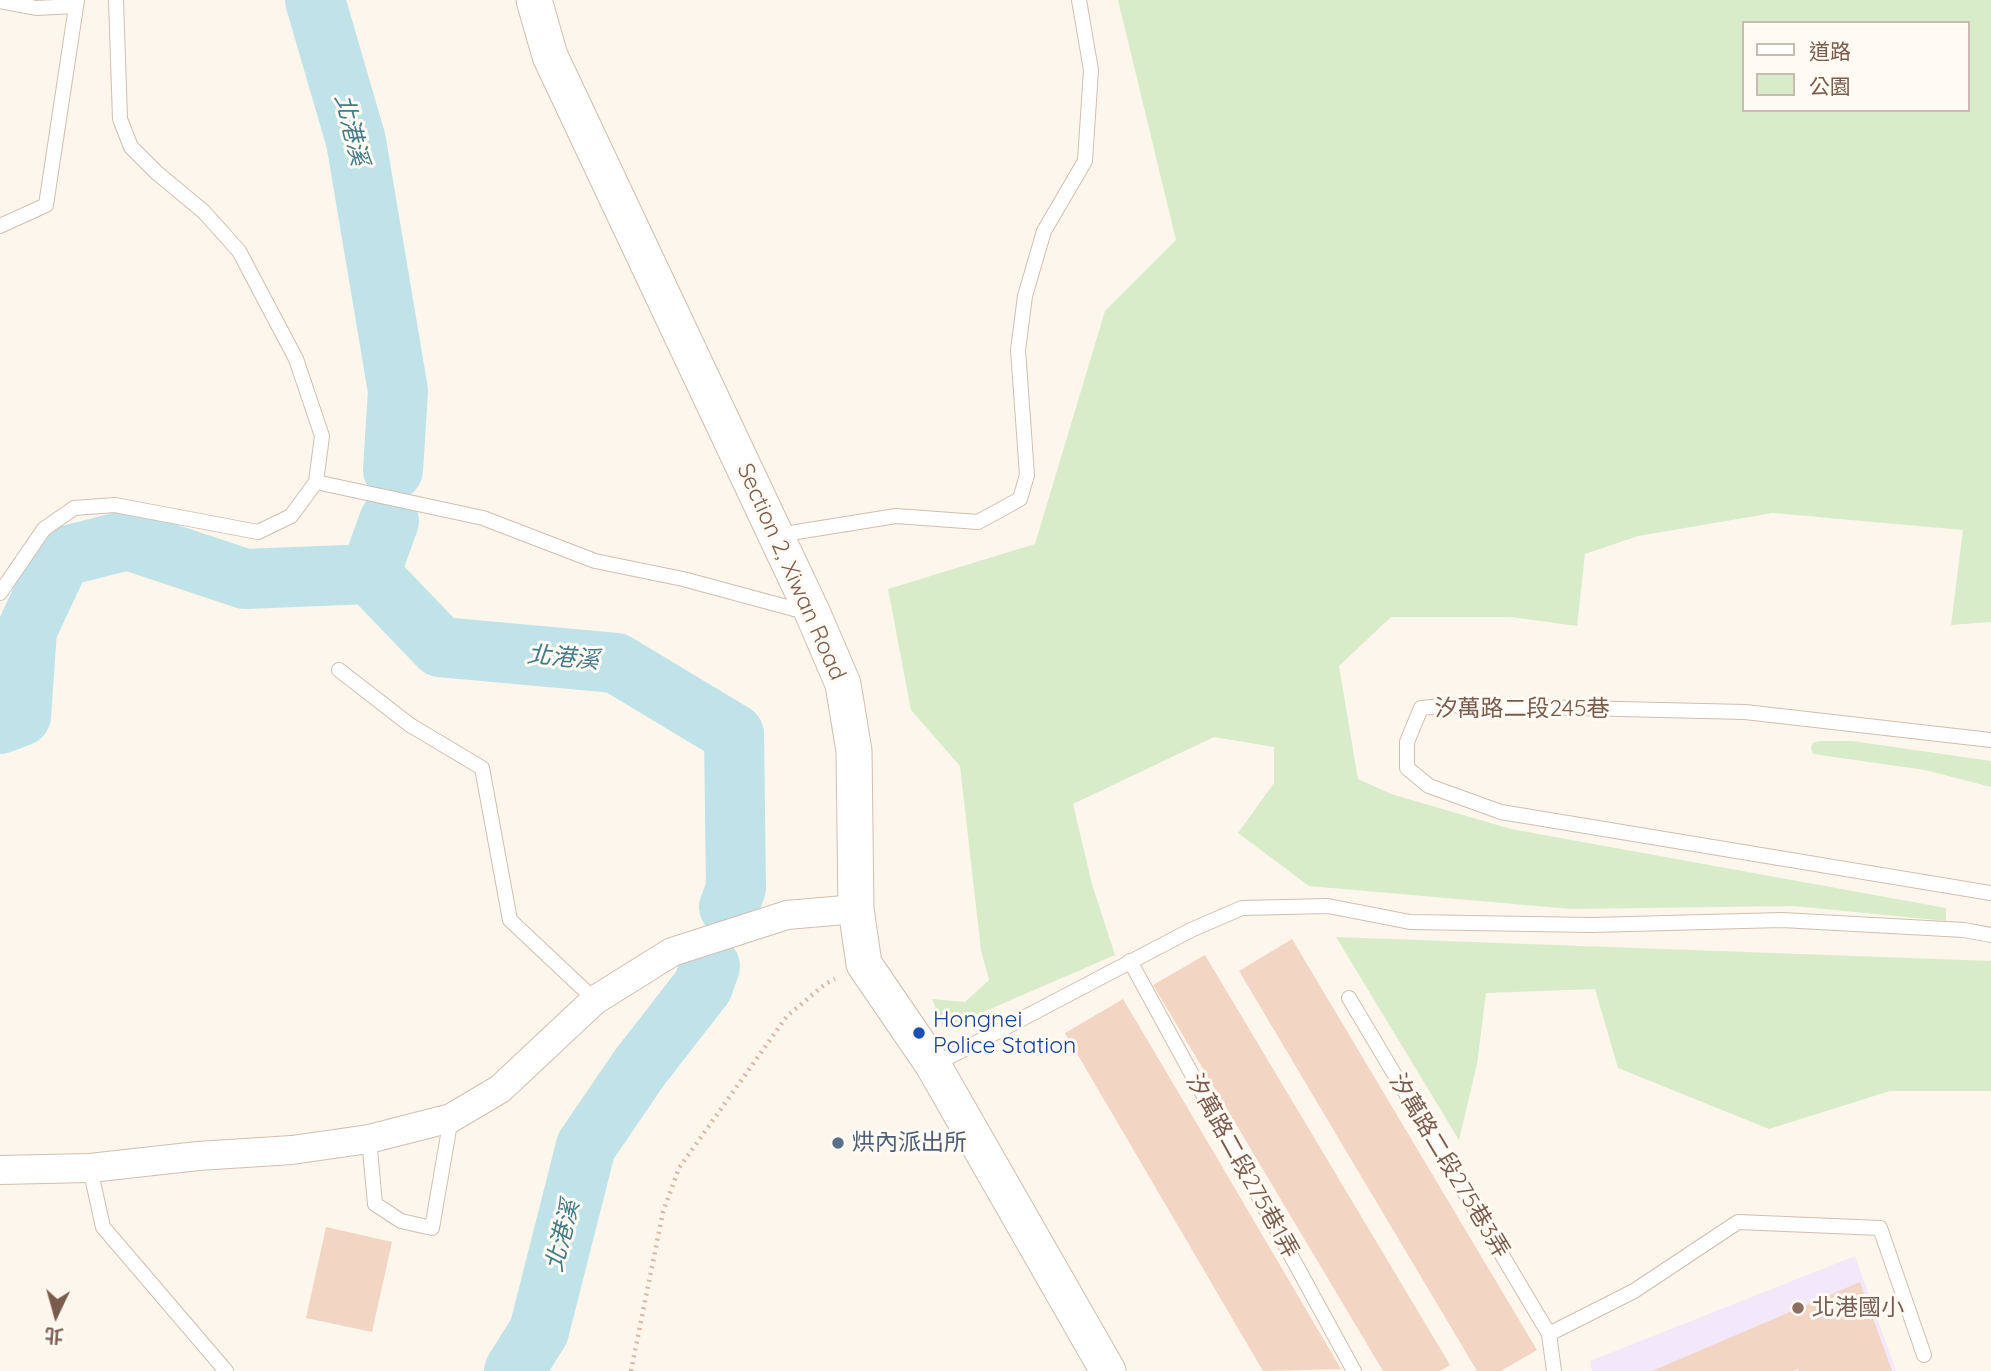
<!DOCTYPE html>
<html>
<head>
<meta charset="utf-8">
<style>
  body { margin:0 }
  #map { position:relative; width:1991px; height:1371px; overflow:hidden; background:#fdf6ec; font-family:Quicksand,"Noto Sans TC",sans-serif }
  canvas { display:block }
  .legend { position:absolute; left:1742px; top:21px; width:228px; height:91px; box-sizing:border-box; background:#fffaf3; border:2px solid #cabbb1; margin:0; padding:9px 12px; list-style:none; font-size:21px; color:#7a5c4d }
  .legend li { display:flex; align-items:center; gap:14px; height:35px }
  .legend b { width:35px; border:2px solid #cabbb1 }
  .north { position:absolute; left:21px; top:1280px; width:70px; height:70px; -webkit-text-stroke:5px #fffaf3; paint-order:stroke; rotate:185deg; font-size:19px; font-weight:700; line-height:28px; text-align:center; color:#7a5c4d }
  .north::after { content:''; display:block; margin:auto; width:24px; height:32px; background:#7a5c4d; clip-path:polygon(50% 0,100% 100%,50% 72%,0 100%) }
</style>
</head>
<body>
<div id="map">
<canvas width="1991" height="1371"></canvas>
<ul class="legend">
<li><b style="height:9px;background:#fff"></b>道路</li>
<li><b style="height:19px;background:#d8ecc9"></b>公園</li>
</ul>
<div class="north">北</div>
</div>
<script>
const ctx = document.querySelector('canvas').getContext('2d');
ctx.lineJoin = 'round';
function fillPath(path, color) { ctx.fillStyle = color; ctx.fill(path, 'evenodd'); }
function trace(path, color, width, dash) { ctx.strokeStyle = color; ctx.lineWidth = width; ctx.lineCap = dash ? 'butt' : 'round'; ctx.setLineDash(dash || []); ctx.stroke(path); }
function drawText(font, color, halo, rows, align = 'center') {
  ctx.font = font + ' Quicksand,"Noto Sans TC",sans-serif'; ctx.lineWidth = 6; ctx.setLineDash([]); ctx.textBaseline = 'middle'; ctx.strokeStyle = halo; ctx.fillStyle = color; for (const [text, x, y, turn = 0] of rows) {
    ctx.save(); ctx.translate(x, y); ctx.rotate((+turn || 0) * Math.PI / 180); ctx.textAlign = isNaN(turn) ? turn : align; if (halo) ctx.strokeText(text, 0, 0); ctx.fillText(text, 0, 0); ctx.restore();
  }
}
const education = new Path2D(`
  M1855,1256L1896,1371H1592L1590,1361Z`);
const green = new Path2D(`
  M1118,0H1991V622L1951,625L1963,530L1773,513L1638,536L1585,554L1577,626L1511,617H1391L1339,666L1358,779L1391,794L1511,829L1946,908V921L1794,906L1571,909L1309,886L1238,833L1274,783V747L1214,737L1073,804L1092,884L1115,955L944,1029L932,999L965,1002L989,980L981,950L960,766L911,710L888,589L1035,544L1105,311L1176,240ZM1744,23H1968V110H1744Z
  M1819,741H1852L1991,761V787L1925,770L1813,754L1811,748L1813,743Z
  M1336,937L1991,961V1091H1890L1769,1129L1618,1068L1595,989L1486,993L1477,1064L1459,1140Z`);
const river = new Path2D(`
  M315,0L356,141L398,391L393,470
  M389,521L370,574L440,647L616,663L734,734L736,888L729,907
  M0,724L21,716L27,630L61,557L128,540L245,579L370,574
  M514,1371L539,1331L586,1146L640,1067L703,986L710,966`);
const building = new Path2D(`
  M1292,939L1537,1350L1501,1371H1477L1239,971Z
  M1205,955L1450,1365L1440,1371H1383L1153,985Z
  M1123,999L1190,1112L1341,1369L1263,1371L1198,1260L1065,1033Z
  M326,1227L392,1242L372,1332L306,1318Z
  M1860,1282L1892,1371H1799L1798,1369L1793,1371H1652Z`);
const path = new Path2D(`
  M631,1371L663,1212L679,1168L787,1016L825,984L835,979`);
const service = new Path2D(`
  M0,1L36,8L76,6
  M0,226L46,205L77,0
  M316,482L483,518L595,561L683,579L809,613
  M778,535L896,516L978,522L1020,499L1027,475L1018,350L1025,296L1044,231L1085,161L1091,70L1079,0
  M0,593L44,529L74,508L115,505L258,532L291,516L316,482L322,436L296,359L239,251L203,211L157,173L131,147L120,119L116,0
  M339,670L410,725L482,768L510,920L595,1000
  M1991,740L1745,712L1452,705L1421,708L1407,742V768L1429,786L1501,812L1991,893
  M1130,961L1354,1371
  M1349,998L1549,1334
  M934,1065L1191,930L1242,908L1328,906L1410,922L1591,925L1782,920L1964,930L1991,935
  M369,1139L375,1204L401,1221L432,1228L451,1118
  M90,1168L103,1227L226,1371
  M1554,1371L1549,1334L1634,1291L1738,1222L1880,1228L1924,1355`);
const minor = new Path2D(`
  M0,1170L90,1168L198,1156L292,1150L369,1139L451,1118L500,1089L595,1000L672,952L787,915L856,909`);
const tertiary = new Path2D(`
  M534,0L550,56L813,614L843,684L854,751L856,909L864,964L933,1065L1108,1371`);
const markers = [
  [919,1033,7,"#1a4fb4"],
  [838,1143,7,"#5c6f8a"],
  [1798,1308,7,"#8d6e63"]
];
const streetNames = [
  ["Section 2, Xiwan Road",791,572,66],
  ["汐萬路二段245巷",1522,709],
  ["汐萬路二段275巷1弄",1242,1166,61],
  ["汐萬路二段275巷3弄",1449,1166,59]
];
const transitNames = [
  ["Hongnei",933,1020],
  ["Police Station",933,1046]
];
const serviceNames = [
  ["烘內派出所",852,1143]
];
const educationNames = [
  ["北港國小",1812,1308]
];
const waterNames = [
  ["北港溪",351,130,76],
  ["北港溪",563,658,5],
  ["北港溪",563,1236,-76]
];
fillPath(education, '#f3e8fa');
fillPath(green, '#d8ecc9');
trace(river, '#bfe3e8', 60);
fillPath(building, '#f3d5c3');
trace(service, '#d1beb0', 16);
trace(minor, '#d1beb0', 30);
trace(tertiary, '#d1beb0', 37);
trace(path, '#d9b8a5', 4.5, [2, 5]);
trace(service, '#fff', 14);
trace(minor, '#fff', 28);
trace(tertiary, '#fff', 35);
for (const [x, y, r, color] of markers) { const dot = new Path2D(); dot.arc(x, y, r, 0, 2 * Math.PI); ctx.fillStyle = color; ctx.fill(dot); trace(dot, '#fffaf3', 2.5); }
drawText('23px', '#7a5c4d', '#fffaf3', streetNames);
drawText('23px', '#164399', '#fffaf3', transitNames, 'left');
drawText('23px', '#4e5e75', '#fffaf3', serviceNames, 'left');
drawText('23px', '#785e54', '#fffaf3', educationNames, 'left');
drawText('italic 24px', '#437c86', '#fffaf3', waterNames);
</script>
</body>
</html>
